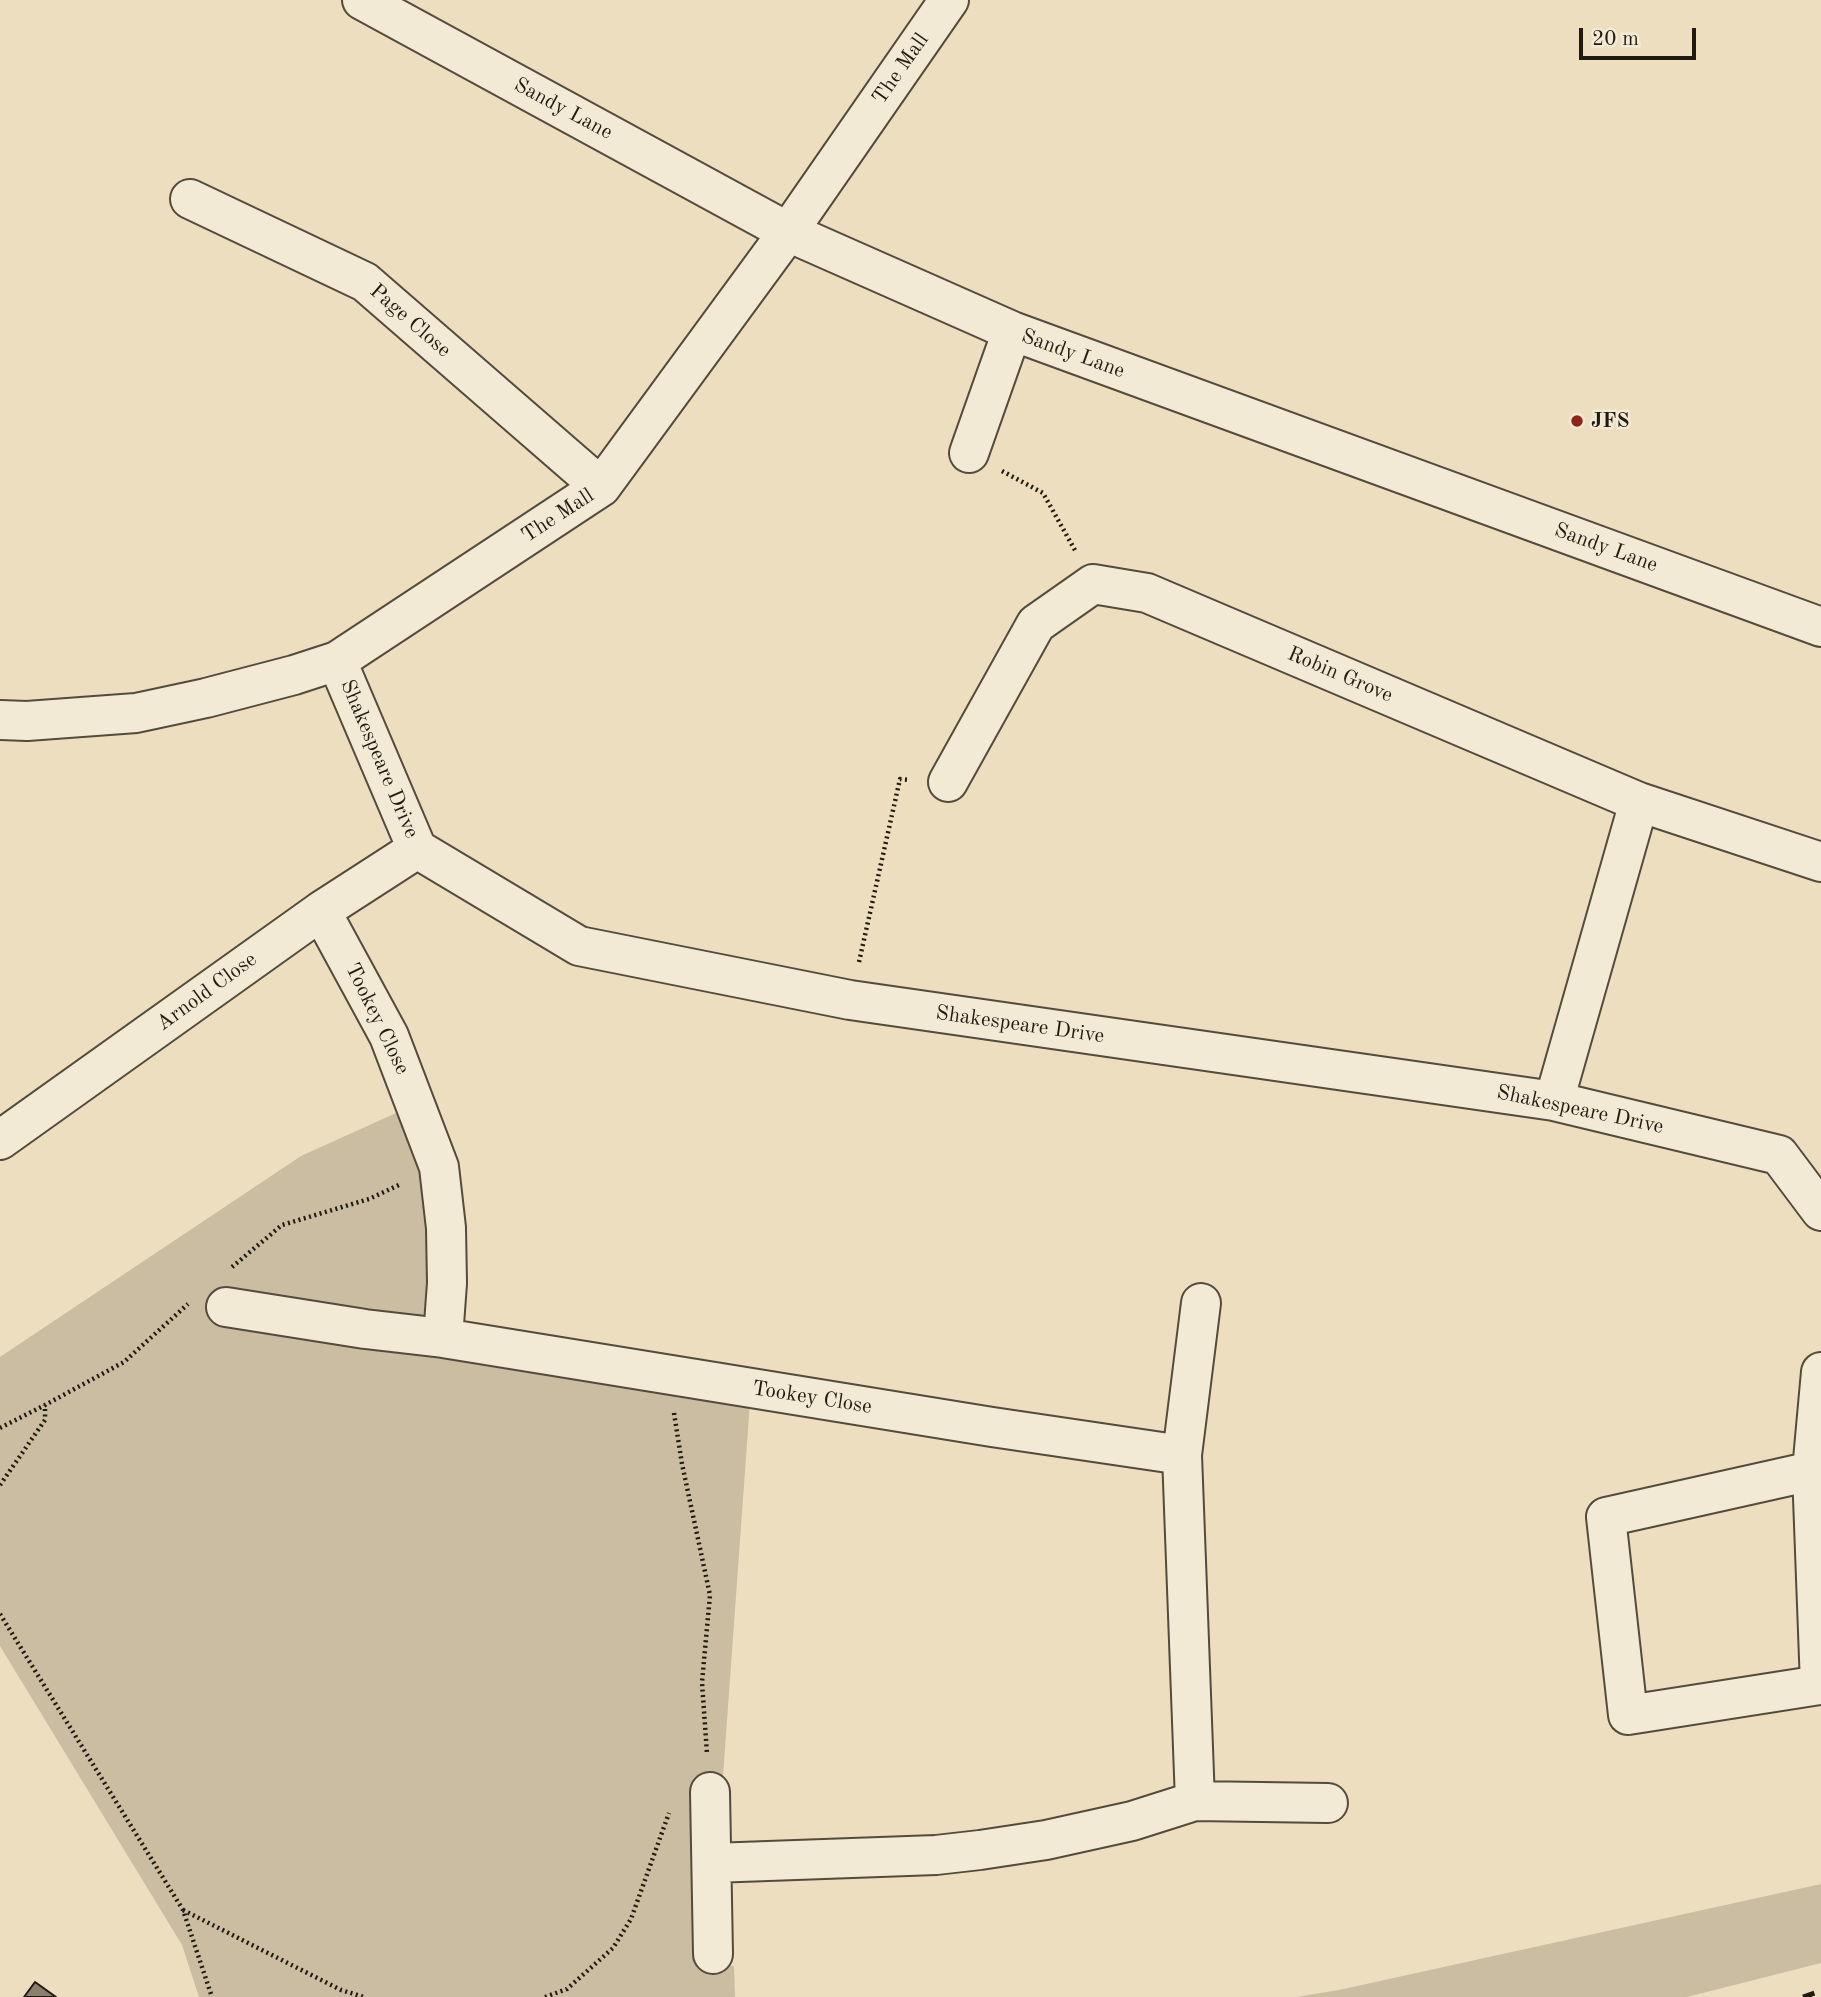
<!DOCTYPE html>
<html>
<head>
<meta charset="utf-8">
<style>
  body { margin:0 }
  #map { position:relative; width:1821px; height:1997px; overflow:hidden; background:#eddec0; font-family:"Old Standard TT",serif }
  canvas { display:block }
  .scale { position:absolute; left:1579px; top:28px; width:117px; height:32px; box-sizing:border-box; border:4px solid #211a10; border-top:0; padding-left:9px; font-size:21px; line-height:24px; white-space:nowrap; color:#211a10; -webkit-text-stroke:5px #f3ead6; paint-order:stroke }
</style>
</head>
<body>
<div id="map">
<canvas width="1821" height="1997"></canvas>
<div class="scale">20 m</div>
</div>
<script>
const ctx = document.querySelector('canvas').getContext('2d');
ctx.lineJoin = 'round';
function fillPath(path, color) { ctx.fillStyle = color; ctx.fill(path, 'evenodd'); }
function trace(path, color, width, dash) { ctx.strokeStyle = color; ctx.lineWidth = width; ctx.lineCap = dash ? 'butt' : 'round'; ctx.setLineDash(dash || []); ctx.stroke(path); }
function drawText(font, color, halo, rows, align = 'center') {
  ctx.font = font + ' "Old Standard TT",serif'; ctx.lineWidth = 5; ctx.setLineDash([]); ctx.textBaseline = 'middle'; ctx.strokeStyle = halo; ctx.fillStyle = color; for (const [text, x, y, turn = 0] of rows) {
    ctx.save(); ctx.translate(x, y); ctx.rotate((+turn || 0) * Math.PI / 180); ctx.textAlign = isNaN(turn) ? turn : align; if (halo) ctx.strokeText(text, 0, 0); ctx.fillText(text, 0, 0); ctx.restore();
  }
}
const green = new Path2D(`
  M416,1104L443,1338L751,1388L722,1790L691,1792L700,1965L734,1966L735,1997H199L182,1945L0,1646V1357L301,1156Z
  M1821,1884V1963L1687,1997H1296L1339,1990Z`);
const building = new Path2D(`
  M35,1982L56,1997H24Z`);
const path = new Path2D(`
  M1002,471L1043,493L1076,552
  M859,962L900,779L910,780
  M232,1267L282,1225L369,1199L401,1184
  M674,1413L682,1464L710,1595L702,1682L707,1754
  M0,1428L45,1405L124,1362L188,1304
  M0,1485L45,1420V1405
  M0,1614L183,1910L212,1997
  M183,1910L341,1990L364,1997
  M545,1997L567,1989L613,1948L631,1919L669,1813`);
const minor = new Path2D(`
  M362,0L788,232L1012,331L1821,627
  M190,199L365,282L601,487
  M969,453L1012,331
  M337,661L417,849L579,946L850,1000L1554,1101L1779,1155L1821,1211
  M0,720L27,721L136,713L206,698L294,675L337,661L601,487L788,232L949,0
  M948,782L1036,624L1093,584L1147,593L1639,802L1821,862
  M321,911L389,1036L439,1167L446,1228L447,1283L443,1338
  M1554,1101L1639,802
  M0,1140L321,911L417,849
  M226,1307L365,1329L443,1338L992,1427L1182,1455
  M1812,1471L1606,1517L1628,1715L1820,1685L1812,1471L1821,1372
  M710,1792L713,1954
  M1195,1801L1182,1455L1201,1303
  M712,1863L936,1855L980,1850L1046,1840L1132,1821L1195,1801L1328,1803`);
const rail = new Path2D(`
  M1803,1997L1821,1991`);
const markers = [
  [1577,421,7,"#8f2418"]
];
const streetNames = [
  ["The Mall",901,69,-55],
  ["Sandy Lane",563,109,28],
  ["Page Close",410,321,41],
  ["Sandy Lane",1073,354,20],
  ["The Mall",558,516,-33],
  ["Sandy Lane",1606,548,20],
  ["Robin Grove",1340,675,23],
  ["Shakespeare Drive",379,759,67],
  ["Arnold Close",207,992,-36],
  ["Tookey Close",377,1019,64],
  ["Shakespeare Drive",1020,1025,8],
  ["Shakespeare Drive",1580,1110,12],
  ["Tookey Close",812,1398,9]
];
const poiNames = [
  ["JFS",1591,421]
];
fillPath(green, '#cabda2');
fillPath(building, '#8b806c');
trace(building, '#211a10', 2);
trace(minor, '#544b3c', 42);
trace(path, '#211a10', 4.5, [2, 3.5]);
trace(minor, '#f3ead6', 38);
trace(rail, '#211a10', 5, [12, 12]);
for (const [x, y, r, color] of markers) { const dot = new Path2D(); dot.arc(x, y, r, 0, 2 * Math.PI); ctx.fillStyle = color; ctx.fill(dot); trace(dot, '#f3ead6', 2.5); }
drawText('21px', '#211a10', '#f3ead6', streetNames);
drawText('bold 21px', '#211a10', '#f3ead6', poiNames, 'left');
</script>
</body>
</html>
